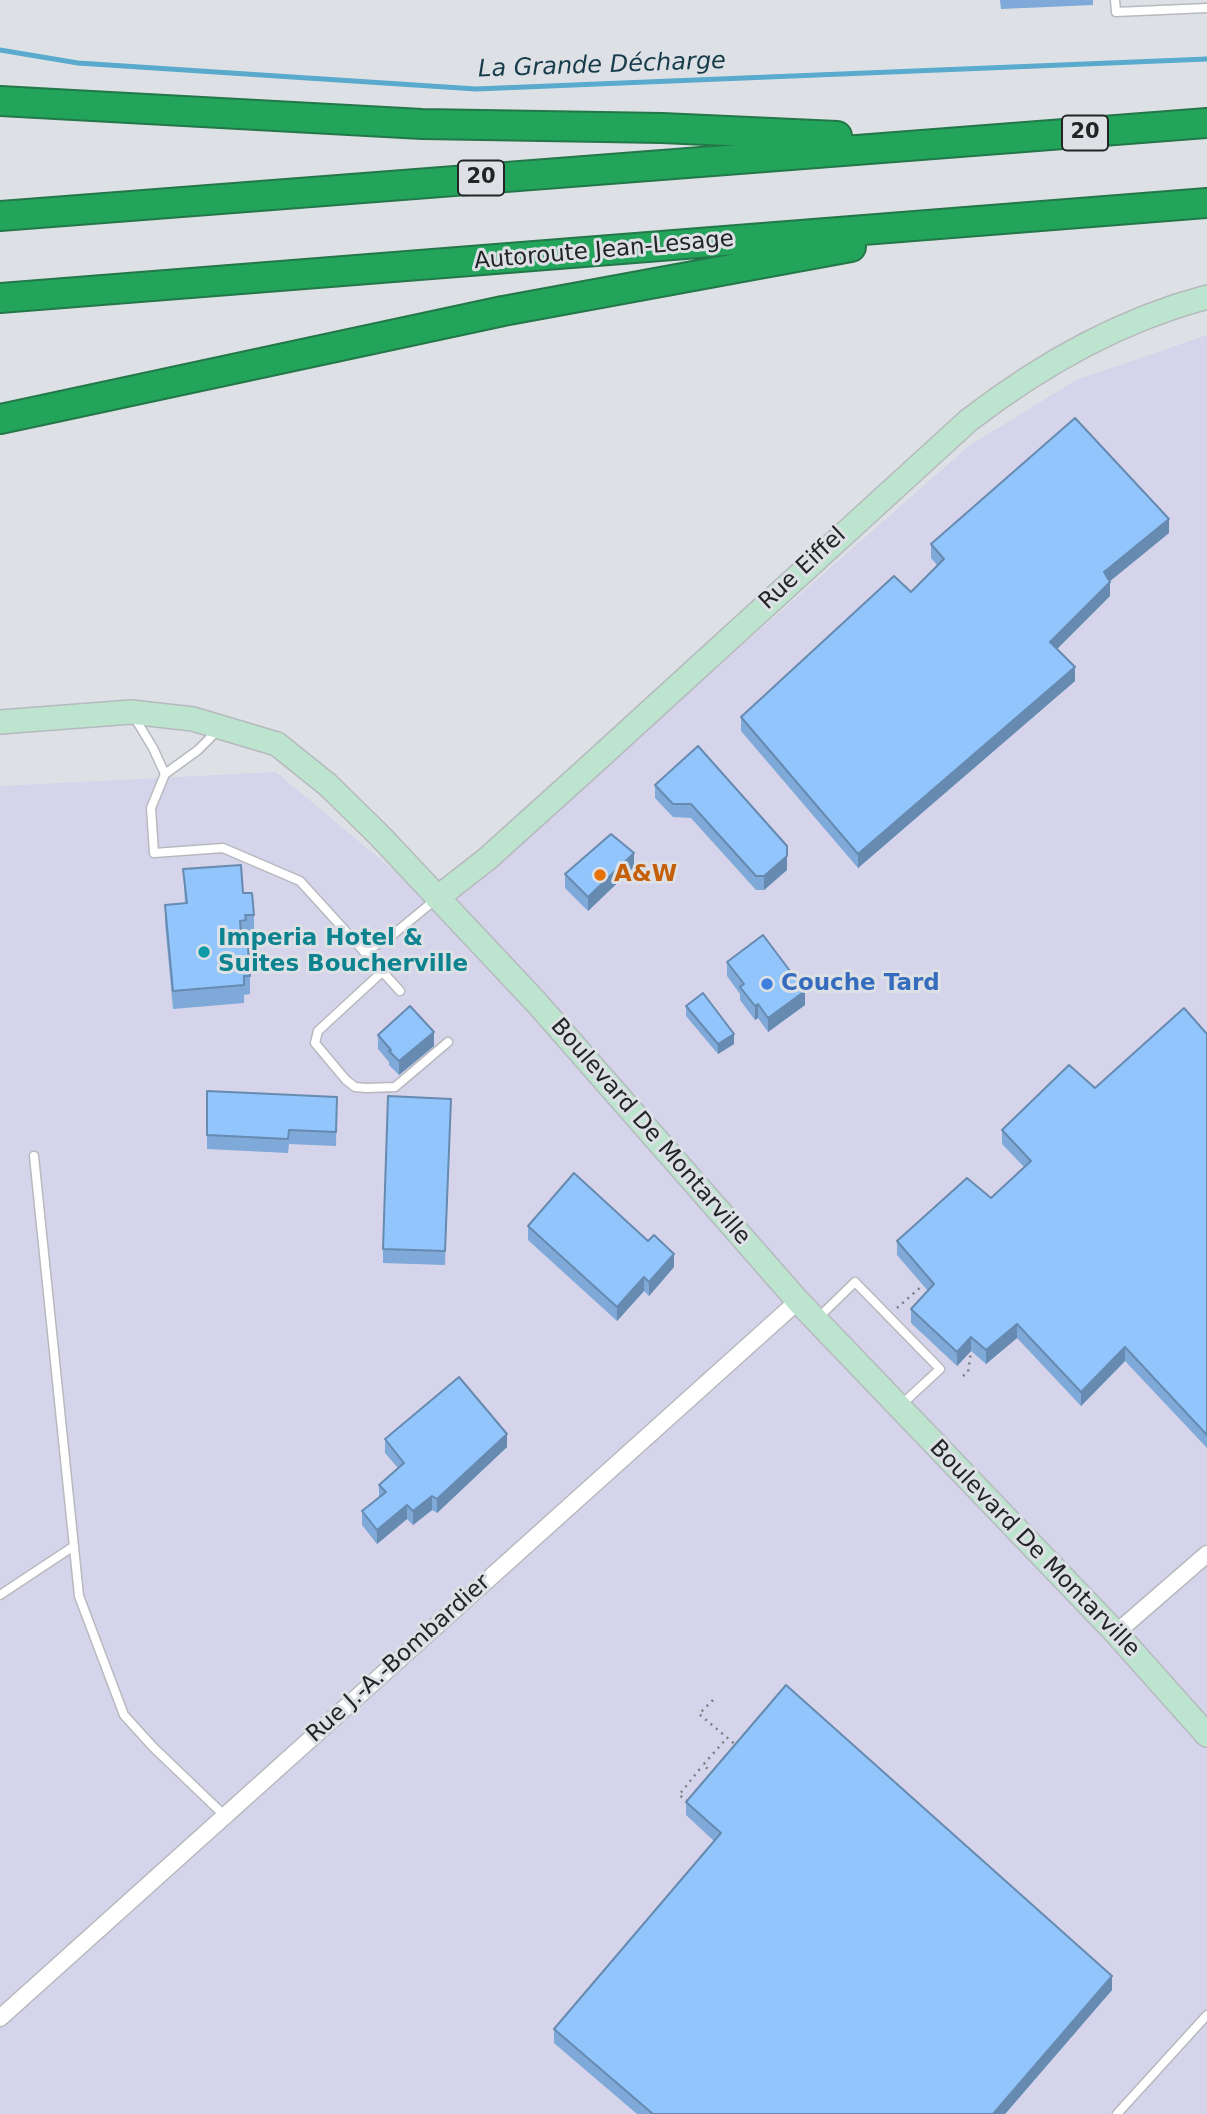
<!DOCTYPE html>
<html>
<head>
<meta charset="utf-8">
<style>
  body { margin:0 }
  canvas { display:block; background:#dde1e5 }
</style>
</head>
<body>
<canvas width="1207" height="2114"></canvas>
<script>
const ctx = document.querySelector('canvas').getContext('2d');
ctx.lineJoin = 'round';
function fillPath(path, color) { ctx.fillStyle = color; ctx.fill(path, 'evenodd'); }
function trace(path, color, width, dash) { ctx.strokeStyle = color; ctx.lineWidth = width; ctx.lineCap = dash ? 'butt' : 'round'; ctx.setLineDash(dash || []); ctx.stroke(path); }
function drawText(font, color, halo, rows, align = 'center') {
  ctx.font = font + ' "DejaVu Sans",sans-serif'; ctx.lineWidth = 6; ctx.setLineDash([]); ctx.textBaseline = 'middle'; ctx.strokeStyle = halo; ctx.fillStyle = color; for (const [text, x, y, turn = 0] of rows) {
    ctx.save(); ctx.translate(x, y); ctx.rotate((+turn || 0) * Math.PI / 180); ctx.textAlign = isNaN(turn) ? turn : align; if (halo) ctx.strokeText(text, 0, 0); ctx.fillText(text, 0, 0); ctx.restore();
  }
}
const industrial = new Path2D(`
  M1207,335V2114H0V786L276,772L441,910L970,445L1076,380Z`);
const stream = new Path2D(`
  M0,50L78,63L476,89L1207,59`);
const path = new Path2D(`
  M897,1308L923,1285
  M963,1376L968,1372L971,1351
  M713,1700L699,1714L737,1746
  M713,1773L703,1765L727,1738
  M688,1801L679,1795L703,1765`);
const lane = new Path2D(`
  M1115,0L1116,12L1207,8
  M133,715L153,748L165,774
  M217,731L198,750L165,774L151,808L154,853L223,848L300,881L400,991
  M364,952L390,937L435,900
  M382,972L318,1031L315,1043L346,1080L355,1087L366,1088L395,1087L448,1042
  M34,1156L79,1596L124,1715L153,1747L225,1816
  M818,1318L855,1282L940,1369L901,1405
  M0,1595L74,1546
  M1117,2114L1207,2015`);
const street = new Path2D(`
  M1116,1633L1207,1554
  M0,2018L798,1301`);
const secondary = new Path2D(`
  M0,722L131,712L193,719L277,744L328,785L380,836L536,1002L798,1301L1116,1633L1207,1735
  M437,898L487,859L589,767L969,420C1039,366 1120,320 1207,297`);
const highway = new Path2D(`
  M0,101L422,124L662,128L837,136
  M0,216L1207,123
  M0,298L1207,203
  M0,419L503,311L851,247`);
const wall = new Path2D(`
  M1000,0H1093V5L1001,9Z
  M1169,533L1110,581V596L1057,649L1075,681L858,868L741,731V717L911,592L937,565L931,558V544Z
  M655,785L787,846V870L764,890H756L691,818L673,817L655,798Z
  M634,867L588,911L565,888V874Z
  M183,869L243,893L254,915V934H246V938L241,939L242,947L250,976V994L244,995V1003L173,1009L165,923V905L185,903Z
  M727,962L805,1005L768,1032L758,1018L755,1020L740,1000V994L727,976Z
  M686,1006L734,1044L718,1054L686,1016Z
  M1207,1034V1448L1125,1361L1081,1406L1017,1338L986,1364L971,1351L957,1366L911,1323V1309L928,1291L897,1255V1241L991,1198L1024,1167L1002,1144V1130L1095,1088Z
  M378,1035L434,1046L399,1075L389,1065V1062L378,1049Z
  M207,1091L337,1097L336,1146L289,1144L288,1153L207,1149Z
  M451,1099L445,1265L383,1263V1249Z
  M528,1226L674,1267L649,1296L644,1291L617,1321L528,1240Z
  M385,1439L507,1447L437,1513L432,1510L413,1525L407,1519L377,1544L362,1525V1511L379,1497V1485L398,1468L385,1453Z
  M686,1802L1112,1990L1005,2114H637L554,2043V2029L714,1841L686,1815Z`);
const shadedWall = new Path2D(`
  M1169,519V533L1104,586V572Z
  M1110,582V596L1050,656V642Z
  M1075,667V681L858,868V854Z
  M634,853V867L588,911V897Z
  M787,856V870L764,890V876Z
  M805,991V1005L768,1032V1018Z
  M758,1004V1018L755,1020V1006Z
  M434,1032V1046L399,1075V1061Z
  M734,1034V1044L718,1054V1044Z
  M674,1254V1267L649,1296V1282Z
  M644,1277V1291L617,1321V1307Z
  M1017,1324V1338L986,1364V1350Z
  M971,1337V1351L957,1366V1352Z
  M1125,1347V1361L1081,1406V1392Z
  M507,1434V1447L437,1513V1499Z
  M432,1496V1510L413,1525V1511Z
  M407,1505V1519L377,1544V1530Z
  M1112,1976V1990L1005,2114H993Z`);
const building = new Path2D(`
  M1075,418L1169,519L1104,572L1110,582L1050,642L1075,667L858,854L741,717L894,576L911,592L944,559L931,544Z
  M698,746L787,846V856L764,876H756L691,804H673L655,785Z
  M611,834L634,853L588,897L565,874Z
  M241,865L243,893H252L254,915H245L246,920L240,921L242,947H248L250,976H244V985L173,991L165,905L187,903L183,869Z
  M763,935L805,991L768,1018L758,1004L755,1006L740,987L744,984L727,962Z
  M703,993L734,1034L718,1044L686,1006Z
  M410,1006L434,1032L399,1061L389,1051L391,1050L378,1035Z
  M1184,1008L1207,1034V1435L1125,1347L1081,1392L1017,1324L986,1350L971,1337L957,1352L911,1309L934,1284L897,1241L967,1178L991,1198L1031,1161L1002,1130L1069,1065L1095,1088Z
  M207,1091L337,1097L336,1132L289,1130L288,1139L207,1135Z
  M388,1096L451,1099L445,1251L383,1249Z
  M574,1173L648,1241L654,1235L674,1254L649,1282L644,1277L617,1307L528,1226Z
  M459,1377L507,1434L437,1499L432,1496L413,1511L407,1505L377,1530L362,1511L386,1492L379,1485L404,1463L385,1439Z
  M786,1685L1112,1976L993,2114H653L554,2029L721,1833L686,1802Z`);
const markers = [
  [600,875,7,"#e8710a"],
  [204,952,7,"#0f9aa8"],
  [767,984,7,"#3f7fe0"]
];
const shields = [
  [1085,133,46],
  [481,178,46]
];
const shieldNames = [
  ["20",1085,133],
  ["20",481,178]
];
const streetNames = [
  ["Autoroute Jean-Lesage",604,251,-5],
  ["Rue Eiffel",803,569,-43],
  ["Boulevard De Montarville",650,1132,49],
  ["Boulevard De Montarville",1034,1549,46],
  ["Rue J.-A.-Bombardier",399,1659,-42]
];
const foodNames = [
  ["A&W",614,875]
];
const cultureNames = [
  ["Imperia Hotel &",218,939],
  ["Suites Boucherville",218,965]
];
const shopNames = [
  ["Couche Tard",781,984]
];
const waterNames = [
  ["La Grande Décharge",602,66,-2]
];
fillPath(industrial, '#d6d4ea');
trace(stream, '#59aacc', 5);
trace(lane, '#b6b9be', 11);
trace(street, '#b6b9be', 19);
trace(secondary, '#b6b9be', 26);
trace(highway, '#237748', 32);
trace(path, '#7c7f82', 2.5, [2, 5]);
trace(lane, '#fff', 8);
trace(street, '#fff', 16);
trace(secondary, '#bde4ce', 23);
trace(highway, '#23a45b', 28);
fillPath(wall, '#7ea9d8');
fillPath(shadedWall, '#668ab0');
fillPath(building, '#92c5fb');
trace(building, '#668ab0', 2);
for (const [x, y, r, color] of markers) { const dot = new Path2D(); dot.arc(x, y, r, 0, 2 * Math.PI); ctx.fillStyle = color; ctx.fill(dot); trace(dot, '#dde1e5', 2.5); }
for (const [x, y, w] of shields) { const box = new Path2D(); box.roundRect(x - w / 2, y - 17.5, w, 35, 5); ctx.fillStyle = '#dde1e5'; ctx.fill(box); trace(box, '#222425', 2); }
drawText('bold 21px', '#222425', null, shieldNames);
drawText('23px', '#222425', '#dde1e5', streetNames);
drawText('bold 23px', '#c56008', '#dde1e5', foodNames, 'left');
drawText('bold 23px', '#0d838f', '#dde1e5', cultureNames, 'left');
drawText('bold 23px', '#366cbe', '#dde1e5', shopNames, 'left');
drawText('italic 24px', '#163b4a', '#dde1e5', waterNames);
</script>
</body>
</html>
